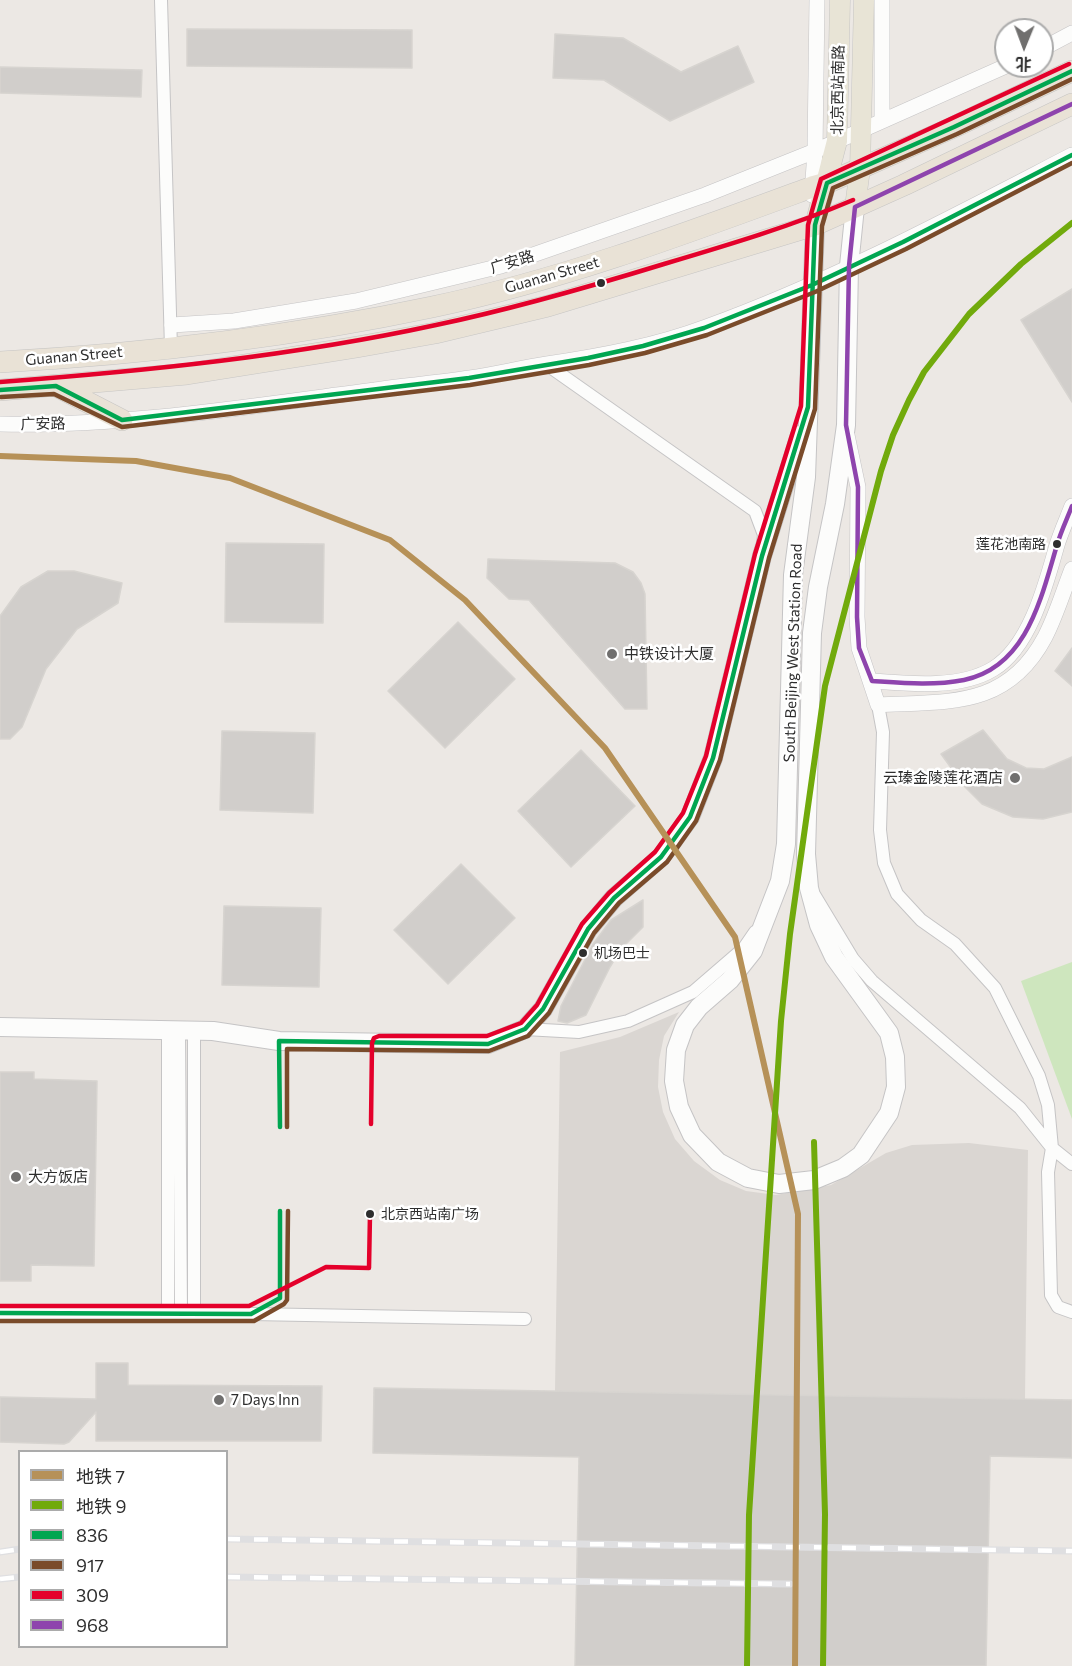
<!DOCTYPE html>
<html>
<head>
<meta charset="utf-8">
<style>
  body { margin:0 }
  #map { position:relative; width:1072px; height:1666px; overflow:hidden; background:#ece8e4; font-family:Commissioner,"Noto Sans SC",sans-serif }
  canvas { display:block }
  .legend { position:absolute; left:18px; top:1450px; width:210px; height:198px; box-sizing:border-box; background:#fff; border:2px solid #ababab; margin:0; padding:8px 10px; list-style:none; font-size:18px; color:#2e2e2e }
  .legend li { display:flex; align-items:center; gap:12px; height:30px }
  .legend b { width:30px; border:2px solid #ababab }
  .north { position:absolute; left:994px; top:18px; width:60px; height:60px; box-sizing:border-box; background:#fff; border:2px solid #ababab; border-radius:50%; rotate:181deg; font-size:16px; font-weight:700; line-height:24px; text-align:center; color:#2e2e2e }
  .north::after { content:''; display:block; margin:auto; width:21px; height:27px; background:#706f6e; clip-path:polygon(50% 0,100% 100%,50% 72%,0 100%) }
</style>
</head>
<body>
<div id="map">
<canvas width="1072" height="1666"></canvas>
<ul class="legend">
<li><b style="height:8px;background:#b69158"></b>地铁 7</li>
<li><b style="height:8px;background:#71aa0c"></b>地铁 9</li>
<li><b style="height:8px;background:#00a651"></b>836</li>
<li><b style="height:8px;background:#7a4b2a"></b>917</li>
<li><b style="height:8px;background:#e4002b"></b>309</li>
<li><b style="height:8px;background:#8e44ad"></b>968</li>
</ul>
<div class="north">北</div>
</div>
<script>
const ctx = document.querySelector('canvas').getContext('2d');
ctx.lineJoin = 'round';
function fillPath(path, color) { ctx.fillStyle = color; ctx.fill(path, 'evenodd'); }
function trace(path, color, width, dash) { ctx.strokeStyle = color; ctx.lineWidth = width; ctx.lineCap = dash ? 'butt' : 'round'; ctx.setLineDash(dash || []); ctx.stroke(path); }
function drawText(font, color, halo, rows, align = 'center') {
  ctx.font = font + ' Commissioner,"Noto Sans SC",sans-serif'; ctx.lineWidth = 5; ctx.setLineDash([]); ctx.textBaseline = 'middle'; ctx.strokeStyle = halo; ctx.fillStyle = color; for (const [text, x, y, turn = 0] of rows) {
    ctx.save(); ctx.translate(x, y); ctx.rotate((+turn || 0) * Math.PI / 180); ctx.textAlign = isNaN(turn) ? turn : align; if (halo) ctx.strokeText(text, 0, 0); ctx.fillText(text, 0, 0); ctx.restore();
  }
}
const green = new Path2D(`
  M1072,962V1119L1021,981Z`);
const plaza = new Path2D(`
  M679,1012L664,1036L659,1060L658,1087L663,1112L675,1139L694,1161L720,1180L746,1191L776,1195L831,1185L886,1153L912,1145L969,1143L1028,1150L1025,1399L555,1391L560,1052L620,1037Z`);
const building = new Path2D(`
  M187,29L412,30V68L187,66Z
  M555,34L623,38L681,72L738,46L754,82L670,121L604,80L553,78Z
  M0,67L142,70L141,97L0,93Z
  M1072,289V402L1021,320Z
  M226,543L324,544L323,623L225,622Z
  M488,559L615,563L633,572L641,583L645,594L647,709H625L529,600L509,599L487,578Z
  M48,571H74L122,583L118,603L77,629L46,669L22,727L10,739H0V616L21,587Z
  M458,622L515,679L445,748L388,691Z
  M1072,648V686L1055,671Z
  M983,730L1007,759L1026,768L1044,769L1072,757V812L1043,819L1013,817L982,804L965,787L941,754Z
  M222,731L315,733L313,813L220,810Z
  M581,750L635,806L571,867L518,811Z
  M461,864L515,918L448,984L394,930Z
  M643,900V927L621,949L610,967L586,1015L567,1023L558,1021L561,1006L593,944L611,920Z
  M224,906L321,908L319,987L222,985Z
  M0,1072H34V1079L97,1081L94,1266L31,1265V1281H0Z
  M96,1363H128V1385L322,1386L321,1441H96V1412L69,1442L64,1444L0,1442V1397L96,1399Z
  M374,1388L1072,1400V1458L990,1456L986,1666H575L579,1457L373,1453Z`);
const minor = new Path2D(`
  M161,0L171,348
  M546,364L755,511L764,535L763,543
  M878,705L883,732L880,830L884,863L897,894L921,920L955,944L995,988L1039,1076L1048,1105L1052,1148L1048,1172L1051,1295L1058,1307L1072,1312
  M815,896L853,959L872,981L1020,1108L1052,1148L1072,1164
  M525,1029L579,1032L628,1021L693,992L744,948L755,932
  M179,1030L181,1313
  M194,1030V1313
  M0,1313L251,1314L525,1319
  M168,1313V1030`);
const tertiary = new Path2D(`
  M882,0V121
  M1042,49L1072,33
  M812,195L815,151L817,0
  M172,325L234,321L356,301L501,266L705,195L815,151L1006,66
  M0,424C125,427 251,406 375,390C406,385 438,383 470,378C496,374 521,368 547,364C601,356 655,346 706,327C833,281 952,217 1072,155
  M847,435L858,487L857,617L859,648L878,705C948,701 1007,709 1045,637C1056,616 1063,592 1072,569
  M872,681C909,684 960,689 993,669C1030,647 1046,584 1057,545C1061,532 1067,519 1072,506`);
const secondary = new Path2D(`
  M815,225L806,477L793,575L786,844L780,881L753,951L730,980L699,1007L685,1025L676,1050L674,1081L679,1107L692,1135L718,1162L748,1178L779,1184L814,1180L843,1168L861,1155L889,1113L896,1087L895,1057L889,1033L834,957L819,925L809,888L806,854L812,633L818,587L835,504L846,425L849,266L855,207
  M0,1027L213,1031L279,1041L457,1044H488L525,1029L543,1009L588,929L614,898L661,857L690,817L713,758L762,556L800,435`);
const primary = new Path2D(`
  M855,207L860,169L864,0
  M815,225L837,141L840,0`);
const trunk = new Path2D(`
  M0,362C144,354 290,337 432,307C562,280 687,233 812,187L827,183L954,127L1072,71
  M56,386L122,420
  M0,390L187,374L357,347L435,333L548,306L815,225L904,185L1072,104`);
const rail = new Path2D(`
  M226,1539L1072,1551
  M0,1552L20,1549
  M226,1577L790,1584
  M0,1579L20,1577`);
const bus1 = new Path2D(`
  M0,390L56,386L122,420L469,378L588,358L643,346L704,328L812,285L903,242L1072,155
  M280,1127L279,1041L488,1044L525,1029L543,1009L588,929L614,898L661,857L690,817L713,758L762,556L808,407L815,225L827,183L954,127L1072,71
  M0,1313L251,1314L280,1298V1211`);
const bus2 = new Path2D(`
  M1,397L54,394L122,427L470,385L589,365L645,353L707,335L815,292L906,249L1072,163
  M287,1127V1049L489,1051L528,1036L549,1013L594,933L619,903L667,862L696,821L720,760L769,558L815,409L822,226L833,188L957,134L1072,79
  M0,1321H254L284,1304L287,1300L288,1211`);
const bus3 = new Path2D(`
  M0,382C146,371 293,356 436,325C513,309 589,287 664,264C728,245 792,226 853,200
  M371,1124L372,1043L374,1038L379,1036H487L521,1023L537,1005L582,924L609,893L655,852L683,813L706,756L755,554L801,406L808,225L821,179L1069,64
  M0,1306H249L326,1267L369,1268L370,1214`);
const bus4 = new Path2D(`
  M1072,104L855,207L849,266L846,425L858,487L857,617L859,648L872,681C902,683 933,686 964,680C1027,667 1041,598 1057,545C1061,531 1067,519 1072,506`);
const metro1 = new Path2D(`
  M0,456L136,461L230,478L390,540L465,600L605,748L735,937L798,1214L795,1666`);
const metro2 = new Path2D(`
  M814,1142L825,1514L823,1666
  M747,1666L749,1515L781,1021L790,934L825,686L881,471L893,435L909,400L924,372L969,314L1021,264L1072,223`);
const markers = [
  [601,283,5,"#2e2e2e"],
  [1057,544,5,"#2e2e2e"],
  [612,654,6,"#706f6e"],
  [1015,778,6,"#706f6e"],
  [583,953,5,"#2e2e2e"],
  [16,1177,6,"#706f6e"],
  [370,1214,5,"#2e2e2e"],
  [219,1400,6,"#706f6e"]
];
const busNames = [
  ["莲花池南路",1046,544,"right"],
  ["机场巴士",594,953],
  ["北京西站南广场",381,1214]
];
const streetNames = [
  ["北京西站南路",838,90,-89],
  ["广安路",512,262,-17],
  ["Guanan Street",552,275,-16],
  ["Guanan Street",74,356,-5],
  ["广安路",43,424,-1],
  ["South Beijing West Station Road",793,653,-88]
];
const poiNames = [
  ["中铁设计大厦",624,654],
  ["云瑧金陵莲花酒店",1003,778,"right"],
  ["大方饭店",28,1177],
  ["7 Days Inn",231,1400]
];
fillPath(green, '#cee6be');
fillPath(plaza, '#dad6d2');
fillPath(building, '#d1cecb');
trace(building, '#d7d4d0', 1.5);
trace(minor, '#c5c4c5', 14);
trace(tertiary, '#c5c4c5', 16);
trace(secondary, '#c5c4c5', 20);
trace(primary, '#c6c5c4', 21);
trace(trunk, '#c6c5c4', 22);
trace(minor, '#fcfcfb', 12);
trace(tertiary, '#fcfcfb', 15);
trace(secondary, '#fcfcfb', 18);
trace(primary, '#e8e4d6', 20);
trace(trunk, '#e9e2d6', 21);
trace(rail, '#dfdfe1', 7);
trace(rail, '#fff', 4.5, [14]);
trace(bus1, '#00a651', 4.5);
trace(bus2, '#7a4b2a', 4.5);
trace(bus3, '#e4002b', 4.5);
trace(bus4, '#8e44ad', 4.5);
trace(metro1, '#b69158', 6);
trace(metro2, '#71aa0c', 6);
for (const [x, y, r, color] of markers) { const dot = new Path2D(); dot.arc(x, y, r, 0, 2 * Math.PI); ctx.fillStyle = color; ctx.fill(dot); trace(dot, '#fff', 2); }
drawText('14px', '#2e2e2e', '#fff', busNames, 'left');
drawText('15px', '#2e2e2e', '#fff', streetNames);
drawText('15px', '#2e2e2e', '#fff', poiNames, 'left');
</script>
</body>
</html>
